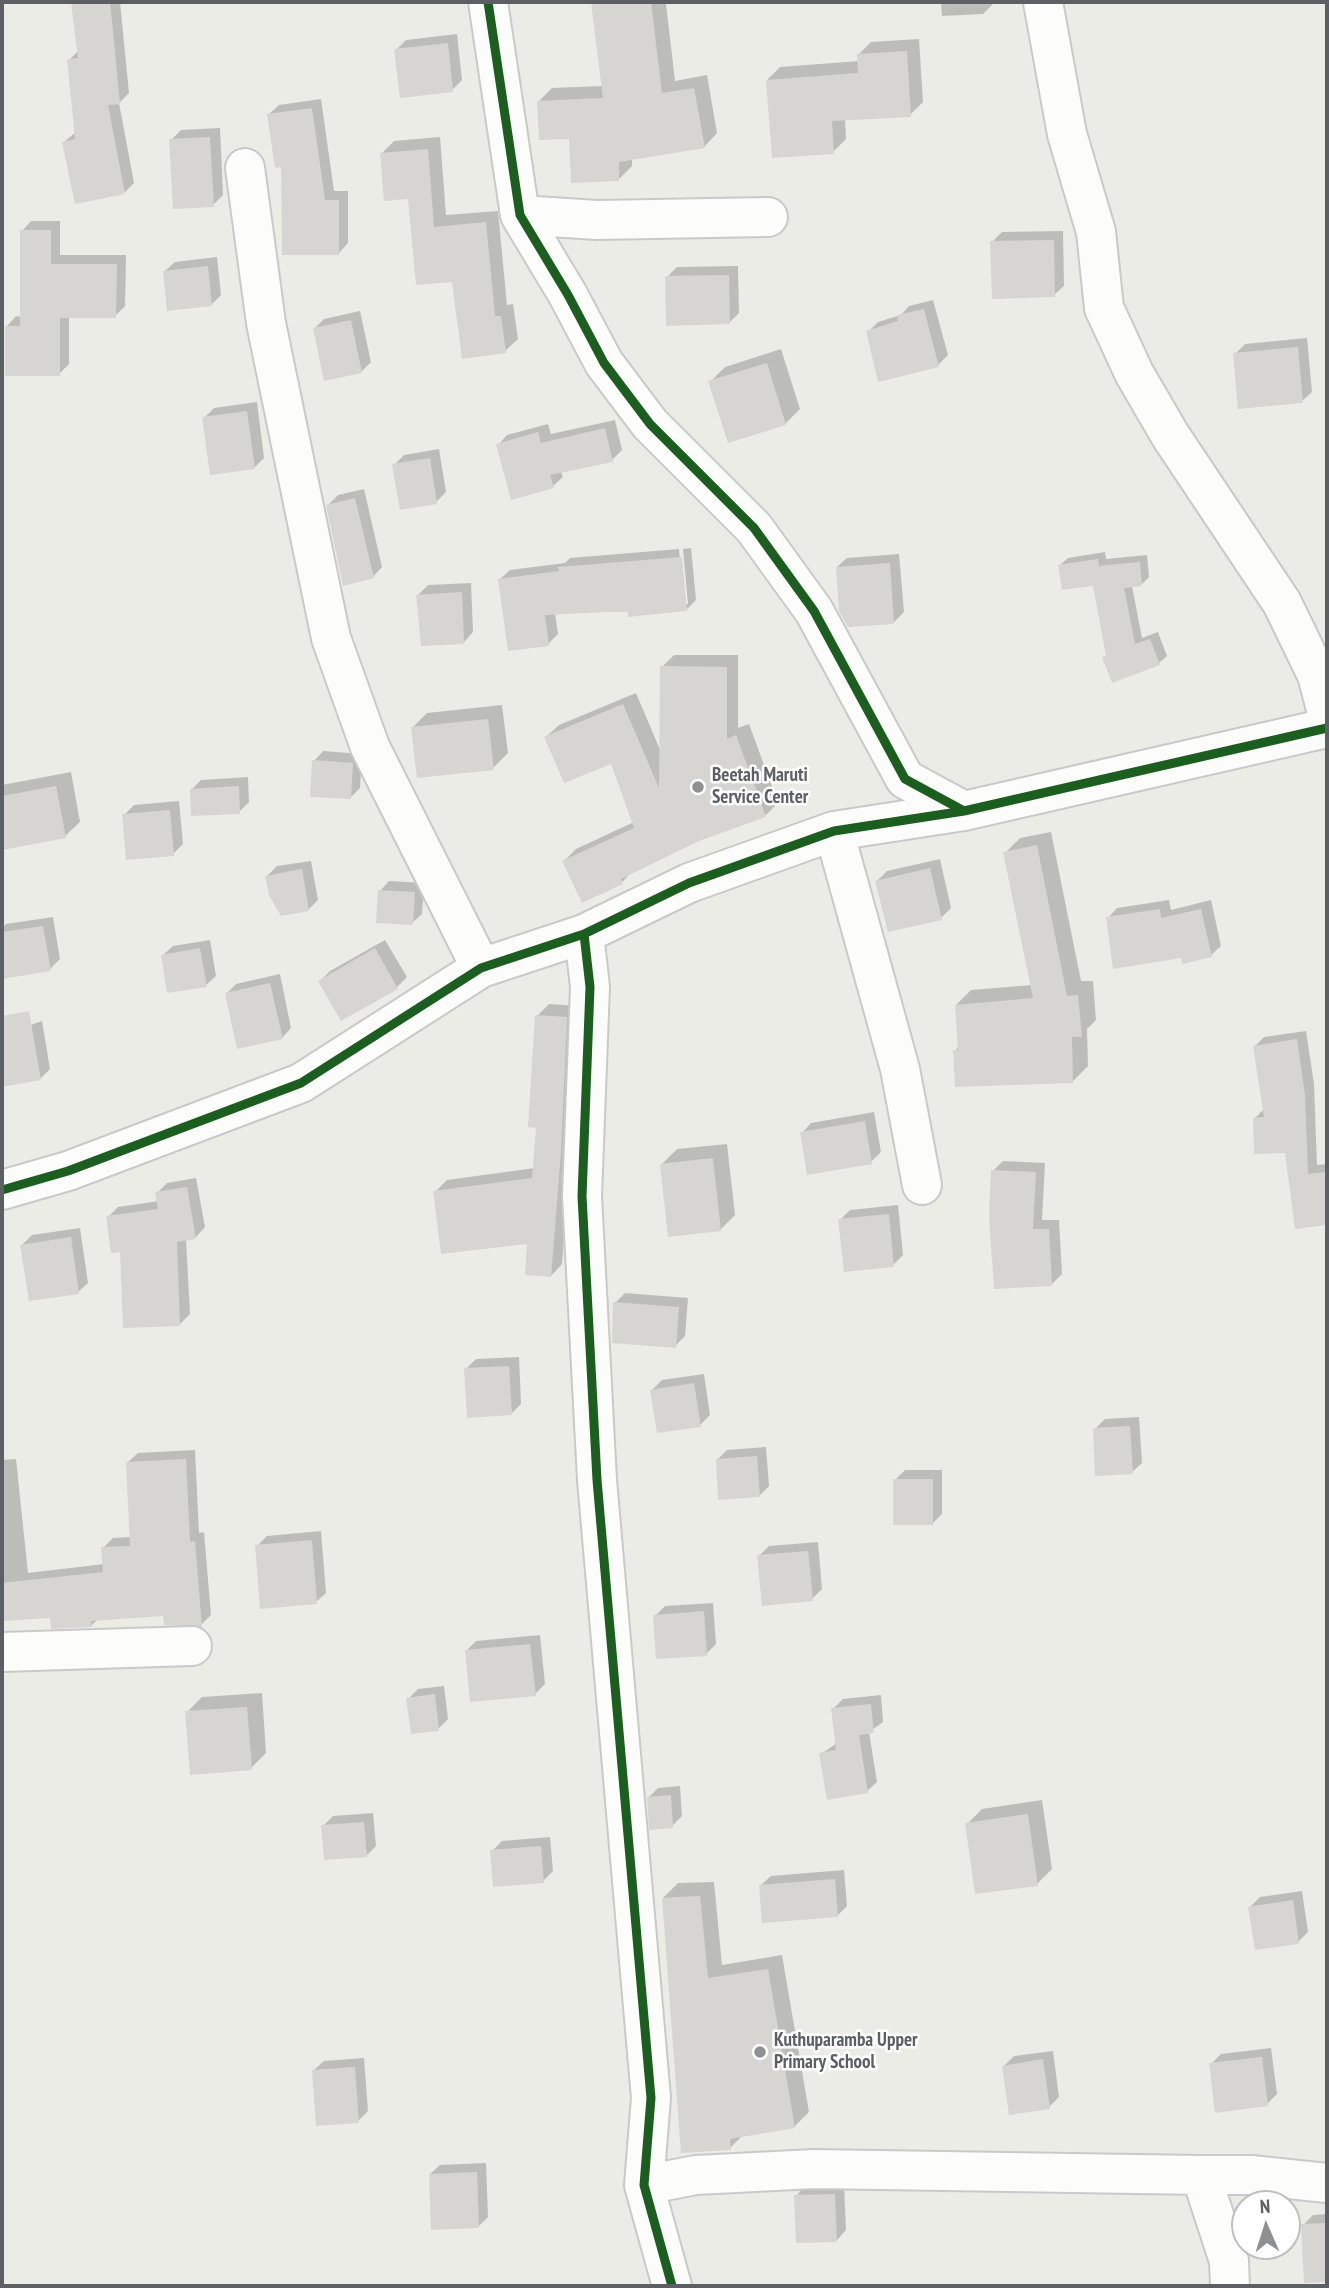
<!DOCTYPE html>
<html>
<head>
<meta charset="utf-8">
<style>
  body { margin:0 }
  #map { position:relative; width:1329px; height:2288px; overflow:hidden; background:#ecece7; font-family:"PT Sans Narrow",sans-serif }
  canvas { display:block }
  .frame { position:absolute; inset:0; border:4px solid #5c6065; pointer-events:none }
  .north { position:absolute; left:1231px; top:2190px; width:70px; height:70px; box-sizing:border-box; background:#fff; border:2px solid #bebfc1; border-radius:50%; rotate:357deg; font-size:19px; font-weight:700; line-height:28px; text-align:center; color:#5c6065 }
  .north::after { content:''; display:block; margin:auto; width:24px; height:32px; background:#8e9192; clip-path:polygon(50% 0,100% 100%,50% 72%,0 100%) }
</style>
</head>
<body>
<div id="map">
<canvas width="1329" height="2288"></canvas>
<div class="frame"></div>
<div class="north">N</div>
</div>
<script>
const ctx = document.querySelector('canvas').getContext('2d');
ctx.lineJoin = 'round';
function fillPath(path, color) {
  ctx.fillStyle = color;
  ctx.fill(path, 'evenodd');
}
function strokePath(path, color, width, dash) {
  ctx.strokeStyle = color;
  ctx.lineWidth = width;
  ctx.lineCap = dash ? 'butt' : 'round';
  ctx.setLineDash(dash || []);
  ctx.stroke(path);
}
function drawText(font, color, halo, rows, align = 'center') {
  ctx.font = font + ' "PT Sans Narrow",sans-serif';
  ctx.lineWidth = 5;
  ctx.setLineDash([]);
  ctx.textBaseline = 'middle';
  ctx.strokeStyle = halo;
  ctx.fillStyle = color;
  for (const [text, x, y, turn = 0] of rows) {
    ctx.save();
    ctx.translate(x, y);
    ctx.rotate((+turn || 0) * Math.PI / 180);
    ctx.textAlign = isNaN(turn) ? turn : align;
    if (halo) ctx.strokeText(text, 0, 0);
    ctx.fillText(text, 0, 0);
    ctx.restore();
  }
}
fillPath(new Path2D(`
  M73,2H120L129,93L119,103L134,183L125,192L64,142L76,132L69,60L79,50Z
  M592,2H677L666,4L675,81L707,75L717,133L704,147L632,158V166L619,179L571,137L539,101L552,88L603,86Z
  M941,2H992L993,4L983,14L942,16Z
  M457,34L462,80L452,90L396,50L406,40Z
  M919,39L923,102L910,115L845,119L846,139L833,152L767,80L780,67L859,61L858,55L871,42Z
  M321,99L334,191H348V243L339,253L283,165L269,114L279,105Z
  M220,128L223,195L213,205L171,140L181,130Z
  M440,137L446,215L498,211L507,305L513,304L518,339L505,351L454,280L382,153L394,141Z
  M31,221H60V255H126L125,306L115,316H69V364L59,374L7,326L16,316L22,317V231Z
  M1063,231L1064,286L1054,295L992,242L1002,232Z
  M217,257L221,295L211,305L165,271L175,262Z
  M738,266L739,313L729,323L667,277L677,267Z
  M933,300L948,355L938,365L868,332L878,322L901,315L909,306Z
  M360,311L371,362L361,372L315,328L324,319Z
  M1307,338L1312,392L1302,401L1235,354L1245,344Z
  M781,349L800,409L785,424L710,382L725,367Z
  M257,402L264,458L254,468L204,418L214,408Z
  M615,420L622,450L612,460L561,471L563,477L553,486L498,445L507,435L548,424L551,434Z
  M439,449L446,492L436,502L394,465L404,455Z
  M364,489L382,567L373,577L328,505L338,495Z
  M691,548L696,600L686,610L555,613L558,634L548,644L500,579L510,570L565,563L570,558L679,549L684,604H688L683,549Z
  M1105,552L1106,559L1147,555L1149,577L1142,584L1132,586L1142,638L1158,632L1167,656L1159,663L1104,658L1108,654L1094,584L1060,565L1068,558Z
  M899,554L904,612L894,622L837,567L847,558Z
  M471,583L473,632L464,642L418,595L428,585Z
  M674,655H738V728L749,724L778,803L766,815L698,840L632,872L622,882L564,861L576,849L634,822L612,762L546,737L559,725L636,693L661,752L662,667Z
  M502,705L508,753L493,768L412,728L427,713Z
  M323,751L362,754L360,788L350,798L314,761Z
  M71,772L80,822L65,836L2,848V785Z
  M248,777L249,802L239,812L191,790L201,780Z
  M179,801L183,844L173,854L124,815L134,805Z
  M1051,832L1081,981H1093L1096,1020L1087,1029L1088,1066L1073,1081L955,1051L959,1046L956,1005L971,990L1032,985L1005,853L1020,838Z
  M940,859L951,908L941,918L877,881L887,871Z
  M311,861L318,900L308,910L267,876L277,866Z
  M389,881L424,883L422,914L412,923L380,891Z
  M1169,900L1171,910L1211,900L1221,946L1211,955L1182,956L1108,918L1117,908Z
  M53,917L60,959L50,969L4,977L2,929L6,924Z
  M210,940L216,976L206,985L163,955L173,946Z
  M385,940L407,977L397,987L320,981L330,971Z
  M280,974L291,1028L282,1038L227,993L236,984Z
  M549,1004L578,1006L572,1139L562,1264L551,1276L529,1242L435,1192L447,1180L535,1168L538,1126L537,1016Z
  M42,1021L50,1069L41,1078L2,1085V1035Z
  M1306,1031L1314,1084L1317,1165L1327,1164V1224L1296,1227L1287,1151L1254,1119L1264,1109L1254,1047L1264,1037Z
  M874,1112L881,1152L871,1162L802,1133L811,1123Z
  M727,1144L735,1215L720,1230L662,1164L677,1149Z
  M1003,1161L1045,1163L1042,1220H1059L1062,1274L1052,1284L993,1171Z
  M196,1178L205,1227L196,1237L186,1239L190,1314L180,1324L122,1250L108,1217L118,1207L159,1201L157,1193L167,1183Z
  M898,1205L903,1255L893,1265L840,1220L850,1210Z
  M80,1228L88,1283L78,1292L22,1245L32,1235Z
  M625,1293L688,1298L685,1336L675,1346L615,1303Z
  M519,1357L521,1404L511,1414L466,1369L476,1359Z
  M704,1374L710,1415L700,1425L652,1390L662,1380Z
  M1139,1417L1142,1463L1132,1472L1095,1429L1105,1419Z
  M766,1447L769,1486L759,1496L717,1460L727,1450Z
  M195,1450L199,1533L204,1532L211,1615L201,1625L165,1615L98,1619L91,1626L51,1616L2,1619V1460L16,1459L28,1573L104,1564L103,1548L113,1538L131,1537L128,1462L138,1453Z
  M905,1470H942V1514L932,1524L895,1480Z
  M321,1531L326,1593L316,1602L257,1546L267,1536Z
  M818,1542L822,1589L812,1599L759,1556L769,1546Z
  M713,1603L716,1644L706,1654L655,1616L665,1606Z
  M540,1635L545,1684L535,1694L466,1651L476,1641Z
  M444,1686L448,1719L438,1729L408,1699L418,1689Z
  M262,1693L266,1753L251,1768L187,1712L202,1697Z
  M881,1695L883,1722L869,1732L877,1782L867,1791L821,1754L837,1743L833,1709L843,1699Z
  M680,1786L682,1816L672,1826L648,1798L658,1788Z
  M1042,1800L1052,1869L1037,1884L967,1824L982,1809Z
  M373,1813L376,1846L366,1856L323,1826L333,1816Z
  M550,1837L553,1871L543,1881L492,1851L502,1841Z
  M844,1870L847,1906L837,1916L761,1885L771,1876Z
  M714,1882L722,1965L782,1955L809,2112L794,2127L743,2135L730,2148L663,1898L678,1883Z
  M1302,1891L1308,1932L1298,1942L1250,1907L1260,1897Z
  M1271,2048L1277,2094L1267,2104L1211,2064L1221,2054Z
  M1053,2051L1059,2097L1049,2107L1004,2066L1014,2056Z
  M364,2058L368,2111L358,2121L314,2070L324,2061Z
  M486,2163L488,2217L478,2227L430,2174L440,2165Z
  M844,2185L846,2230L837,2240L796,2196L805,2186Z
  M1327,2214V2281H1305L1303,2225L1313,2215Z`), '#0003');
fillPath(new Path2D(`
  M71,2H110L120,104L108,105L125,194L75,204L62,142L75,139L67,59L78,58Z
  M591,2H651L662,93L694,88L705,148L619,162V181L571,183L569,139L539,140L537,101L603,98Z
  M448,43L453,92L400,98L394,49Z
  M907,51L911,117L832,121L834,154L772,158L766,80L858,73L857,54Z
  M312,108L325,200H339V255H282L281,167L275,168L267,114Z
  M210,137L214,207L173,209L169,139Z
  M428,149L434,227L486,222L495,316H501L506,353L462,359L452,282L416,285L408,199L384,201L380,153Z
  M20,230H51V264H117L116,318H60V376H5V326H20Z
  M1054,240L1055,297L992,299L990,241Z
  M208,266L212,306L167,311L163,271Z
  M729,275L730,324L666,326L665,276Z
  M924,309L939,367L878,382L866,331L898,321L897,315Z
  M351,320L362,373L324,381L313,328Z
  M1298,347L1303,403L1238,409L1233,353Z
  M767,363L786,425L728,443L708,381Z
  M247,411L255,469L210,475L202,417Z
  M605,428L613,462L550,475L554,488L511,500L496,444L538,432L541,443Z
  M430,458L437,504L400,510L392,464Z
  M355,498L374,578L343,586L326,505Z
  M682,557L687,611L628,617V611L545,615L549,646L508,651L498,579L559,571L558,567Z
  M1098,559L1099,566L1140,562L1142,586L1124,588L1135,644L1150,639L1160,665L1112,683L1102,657L1106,656L1093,586L1062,590L1058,565Z
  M890,563L894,624L848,627L839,611L836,567Z
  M462,592L464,644L421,646L416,595Z
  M660,666L727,667V739L736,735L766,817L699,841L621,879L623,884L582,903L562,861L634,828L611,764L564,783L544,737L623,704L659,788Z
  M488,719L494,770L417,778L411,727Z
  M312,760L353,763L351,799L310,797Z
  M56,786L66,838L2,850V796Z
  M239,786L240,814L191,816L190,789Z
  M170,810L174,856L126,860L122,814Z
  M1037,845L1067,996L1078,995L1082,1037H1072L1073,1083L955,1087L953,1050H958L955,1005L1033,998L1003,852Z
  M930,868L942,920L888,932L875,881Z
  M302,869L309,911L281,916L269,895L265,876Z
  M378,890L415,892L413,925L376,923Z
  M1160,909L1161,918L1201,909L1212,957L1182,964L1181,958L1113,969L1106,917Z
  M43,926L51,971L2,979V932Z
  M200,948L207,987L167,993L161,955Z
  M375,948L398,989L341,1021L318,981Z
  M270,983L283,1039L237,1049L225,993Z
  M29,1011L41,1080L2,1087V1016Z
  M535,1015L567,1017L561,1152L551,1277L525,1275L527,1244L441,1254L433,1191L532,1178L536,1128L528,1127Z
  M1297,1039L1305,1095L1308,1174L1327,1172V1225L1295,1229L1285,1153L1254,1154L1253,1118L1264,1117L1253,1046Z
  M865,1121L872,1164L807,1175L800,1132Z
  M713,1158L721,1231L668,1237L660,1164Z
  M991,1170L1036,1172L1033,1229H1049L1052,1286L994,1289L989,1216Z
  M187,1187L196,1239L177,1242L180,1326L123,1328L120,1252L111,1253L106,1216L158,1209L155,1192Z
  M889,1214L894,1267L844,1272L838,1219Z
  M71,1237L79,1294L29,1301L20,1245Z
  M613,1302L679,1307L676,1348L612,1343Z
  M509,1366L512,1415L467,1418L464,1368Z
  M694,1383L701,1427L657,1433L650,1390Z
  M1130,1426L1133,1474L1095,1476L1093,1428Z
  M757,1456L760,1497L718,1500L716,1459Z
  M186,1459L190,1542L195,1541L202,1627L164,1625L163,1616L91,1621L92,1627L51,1629L50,1618L2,1621V1583L103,1572L101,1547L130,1546L126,1462Z
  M893,1479H933V1525H893Z
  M312,1540L317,1604L260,1609L255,1545Z
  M808,1551L813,1601L762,1606L757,1555Z
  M704,1611L707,1656L656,1659L653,1615Z
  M530,1644L536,1696L470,1702L465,1650Z
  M435,1694L439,1731L411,1734L406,1698Z
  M871,1704L874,1733L859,1735L868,1793L827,1800L819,1753L836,1750L831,1708Z
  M247,1707L252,1770L190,1775L185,1711Z
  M671,1795L673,1828L649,1830L647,1797Z
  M1028,1814L1038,1886L975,1894L965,1823Z
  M364,1822L367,1857L324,1860L321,1825Z
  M541,1846L544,1883L493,1887L490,1850Z
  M835,1879L838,1917L762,1923L759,1885Z
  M700,1896L708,1978L768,1969L795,2128L730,2139L731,2150L681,2153L662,1898Z
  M1293,1900L1299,1944L1255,1950L1248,1907Z
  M1262,2057L1268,2106L1215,2113L1209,2063Z
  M1043,2059L1050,2109L1009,2115L1002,2066Z
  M355,2067L359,2123L316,2126L312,2070Z
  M477,2172L479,2228L431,2230L429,2174Z
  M835,2194L837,2242L796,2243L794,2195Z
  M1327,2223V2282L1304,2283L1301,2224Z`), '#d6d5d2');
const minor = new Path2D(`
  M488,2L520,215L568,295L604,363L650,424L754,528L814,611L905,779L964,811
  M1043,2L1067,134L1096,232L1104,308L1134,373L1170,435L1282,603L1317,675L1327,713
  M245,168L266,323L331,638L370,747L481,968
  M520,215L597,220L768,217
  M834,831L900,1069L922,1185
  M584,934L590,987L582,1196L597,1480L651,2098L644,2185L672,2286
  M2,1190L68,1171L301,1083L481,968L584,934L689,883L834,831L964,811L1327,728
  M2,1652L192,1646
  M644,2185L696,2175L814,2169L1201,2175
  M1230,2286L1229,2261L1201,2175H1251L1327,2183`);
strokePath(minor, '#c9c9c9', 42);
strokePath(minor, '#fcfcfb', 38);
strokePath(new Path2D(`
  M488,2L520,215L568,295L604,363L650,424L754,528L814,611L905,779L964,811
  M584,934L590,987L582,1196L597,1480L651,2098L644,2185L672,2286
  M2,1190L68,1171L301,1083L481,968L584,934L689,883L834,831L964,811L1327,728`), '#1b5e20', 9);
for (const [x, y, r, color] of [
  [698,787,7,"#8e9192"],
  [760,2052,7,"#8e9192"]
]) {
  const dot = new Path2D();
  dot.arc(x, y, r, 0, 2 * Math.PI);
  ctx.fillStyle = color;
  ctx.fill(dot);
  strokePath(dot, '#fff', 2.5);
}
drawText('bold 19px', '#5c6065', '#fff', [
  ["Beetah Maruti",712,776],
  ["Service Center",712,798],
  ["Kuthuparamba Upper",774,2041],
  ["Primary School",774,2063]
], 'left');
</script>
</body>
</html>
